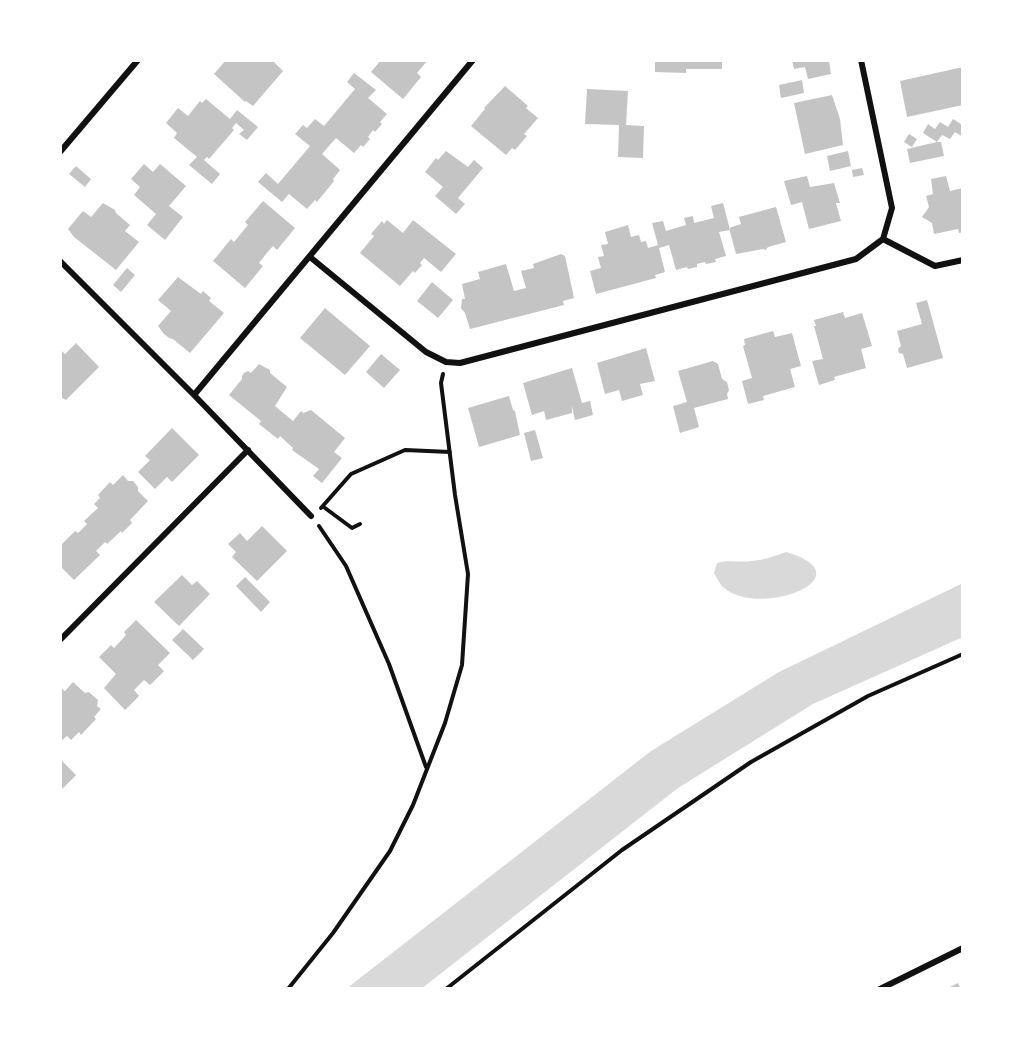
<!DOCTYPE html>
<html>
<head>
<meta charset="utf-8">
<style>
  body { margin:0 }
  #map { position:relative; width:1023px; height:1049px; overflow:hidden; background:#fff; font-family:Barlow,sans-serif }
  canvas { display:block }
  .frame { position:absolute; inset:0; border:62px solid #fff; pointer-events:none }
</style>
</head>
<body>
<div id="map">
<canvas width="1023" height="1049"></canvas>
<div class="frame"></div>
</div>
<script>
const ctx = document.querySelector('canvas').getContext('2d');
ctx.lineJoin = 'round';
function fillPath(path, color) {
  ctx.fillStyle = color;
  ctx.fill(path, 'evenodd');
}
function strokePath(path, color, width, dash) {
  ctx.strokeStyle = color;
  ctx.lineWidth = width;
  ctx.lineCap = dash ? 'butt' : 'round';
  ctx.setLineDash(dash || []);
  ctx.stroke(path);
}
fillPath(new Path2D(`
  M786,552C868,576 762,619 724,588C720,585 717,578 714,573L717,563C728,559 740,563 752,561C764,560 775,556 786,552Z
  M963,583V637L813,704L678,788L421,989H346L651,751L779,672Z`), '#d9d9d9');
fillPath(new Path2D(`
  M226,60H272L283,71L253,106L246,101L245,102L214,74Z
  M381,60H428L417,73L421,77L403,99L371,72Z
  M655,60H722V69H686V73L655,72Z
  M792,60L829,61L831,74L808,79L805,67L794,69Z
  M963,67V105L907,117L900,81Z
  M354,73L376,90L368,98L387,114L380,122L382,124L375,132L373,130L368,137L370,139L363,147L361,145L354,153L336,138L322,154L340,170L333,179L334,181L317,202L315,200L307,209L289,194L282,202L258,182L266,173L278,184L310,146L295,134L303,125L307,128L315,119L324,126L355,89L347,82Z
  M802,80L804,93L781,98L779,85Z
  M505,86L528,106L526,108L538,118L524,134L527,136L515,150L512,148L506,155L471,126L485,109L484,108Z
  M587,89L628,91L626,125L644,126L643,158L618,157L619,125L585,124Z
  M832,95L840,119L843,145L805,154L794,103Z
  M206,99L230,119L237,110L258,127L247,140L239,134L244,130L236,123L232,128L234,130L209,159L207,157L204,160L220,174L212,184L189,165L197,157L174,138L177,133L166,123L178,108L188,116L200,101L202,103Z
  M953,119L961,124L963,121V137L955,132L950,139L942,135L937,142H941L944,156L910,163L907,149L937,142L923,133L928,124L935,129L940,122L948,127Z
  M909,134L917,139L912,147L904,142Z
  M446,151L468,167L474,160L483,168L458,198L465,204L456,214L435,196L443,187L425,172L436,158L438,160Z
  M848,151L851,166L830,171L827,156Z
  M144,164L153,172L160,164L186,186L169,206L183,217L165,240L147,225L156,214L134,195L140,187L131,179Z
  M76,166L91,179L85,187L69,174Z
  M862,168L864,175L853,177L852,170Z
  M807,176L810,187L834,183L840,203H836L841,221L809,229L802,202L791,205L784,181Z
  M946,176L950,191L963,188V232L959,233L958,229L934,234L932,223L922,217L929,207L926,196L933,194L931,179Z
  M263,201L295,228L277,250L273,246L266,254L259,263L263,266L245,288L213,261L231,239L234,242L248,225L245,222Z
  M103,203L115,210L116,213L130,225L125,231L139,242L116,270L74,237L68,229L83,211L91,217Z
  M723,203L730,230L719,232L726,256L715,259L716,262L706,264L705,262L697,264V267L688,269L687,267L676,270L669,245L659,248L665,272L655,275L656,278L596,294L590,271L601,268L598,257L604,256L601,245L608,244L605,232L628,225L631,237L639,235L641,242L646,241L648,248L658,245L652,223L663,221L666,231L686,225L684,218L688,217L693,216L694,223L714,218L711,206Z
  M776,207L786,242L768,247L766,250L763,249L736,254L729,228L741,224L739,217Z
  M387,220L403,233L413,220L456,254L441,272L424,258L420,263L422,265L415,273L413,271L400,286L360,253L374,236L371,234L382,221L384,224Z
  M561,254L565,256L574,298L563,301L564,305L470,329L465,313L461,308L462,299H465L462,284L480,279L478,272L506,264L514,291L526,288L521,271L534,268L533,264Z
  M127,268L135,275L121,292L113,285Z
  M178,277L201,294L203,291L211,298L209,301L224,313L190,353L173,339L169,338L164,334L158,326L171,311L158,300Z
  M432,282L453,300L438,318L417,301Z
  M927,300L943,358L907,368L903,354L899,353L898,349L901,346L897,331L922,324L916,303Z
  M325,308L370,346L345,375L300,338Z
  M843,312L845,318L862,313L872,346L861,349L866,368L834,377L835,380L819,385L812,361L823,359L814,326H816L814,320Z
  M773,331L775,337L792,333L801,366L790,369L795,387L763,396L764,400L748,404L742,381L752,378L743,346L745,345L744,339Z
  M76,343L99,367L66,400L60,397V349L65,354Z
  M646,348L655,381L640,384L643,395L622,401L619,390L605,394L597,363Z
  M381,354L400,370L384,388L366,372Z
  M713,361L718,364L722,379L727,382L729,390L727,394L728,399L694,408L699,427L680,433L673,406L687,402L678,371Z
  M259,364L270,370V373L287,387L275,406L293,421L301,411L303,413L311,410L345,438L334,452L342,458L322,483L313,476L319,469L292,450L293,448L280,436L278,439L269,432L259,424L261,421L229,395L242,379V376L244,373L248,371L251,373Z
  M572,368L582,403L590,401L593,415L575,420L572,406V413L546,420L544,411L532,415L523,383Z
  M509,396L513,410L515,411L520,435L479,447L468,408Z
  M172,428L199,455L172,482L167,477L155,489L138,472L150,460L145,456Z
  M535,430L543,458L531,461L524,433Z
  M123,475L128,481H133L138,487V491L148,501L130,520L132,523L122,533L121,531L107,544L105,542L96,551L100,555L74,580L60,566V546L75,531L78,533L87,524L84,521L98,508L94,504L100,498L98,495L110,482L113,485Z
  M262,526L287,551L257,581L232,557L236,552L228,544L240,533L247,541Z
  M182,575L192,585L197,581L210,594L179,626L154,602Z
  M245,577L270,602L261,612L236,586Z
  M136,620L170,653L158,665L164,671L150,685L144,680L134,690L139,696L125,710L104,688L116,674L99,657L111,645L114,648L126,635L124,632Z
  M183,629L204,649L193,660L172,640Z
  M73,682L85,693L89,692L98,700L97,706L101,709L94,717L96,719L81,735L79,732L71,740L67,736L60,742V692L62,689L65,691Z
  M60,759L76,775L62,789L60,787Z
  M958,983L960,987L963,986V989H951L950,987Z`), '#c4c4c4');
strokePath(new Path2D(`
  M321,508L351,474L405,450L450,452
  M325,508L352,528L360,524
  M319,526L346,566L389,664L426,767
  M288,989L333,933L390,851L413,805L445,723L462,665L468,574L455,495L441,383L443,374
  M446,989L622,850L751,762L868,696L963,654`), '#111', 4);
strokePath(new Path2D(`
  M60,152L138,60
  M883,239L935,266L963,260
  M310,257L426,352L446,362L460,363L856,259L883,239L892,208L861,60
  M60,261L194,395L311,516
  M194,395L473,60
  M60,640L248,450
  M880,989L963,948`), '#111', 6);
</script>
</body>
</html>
